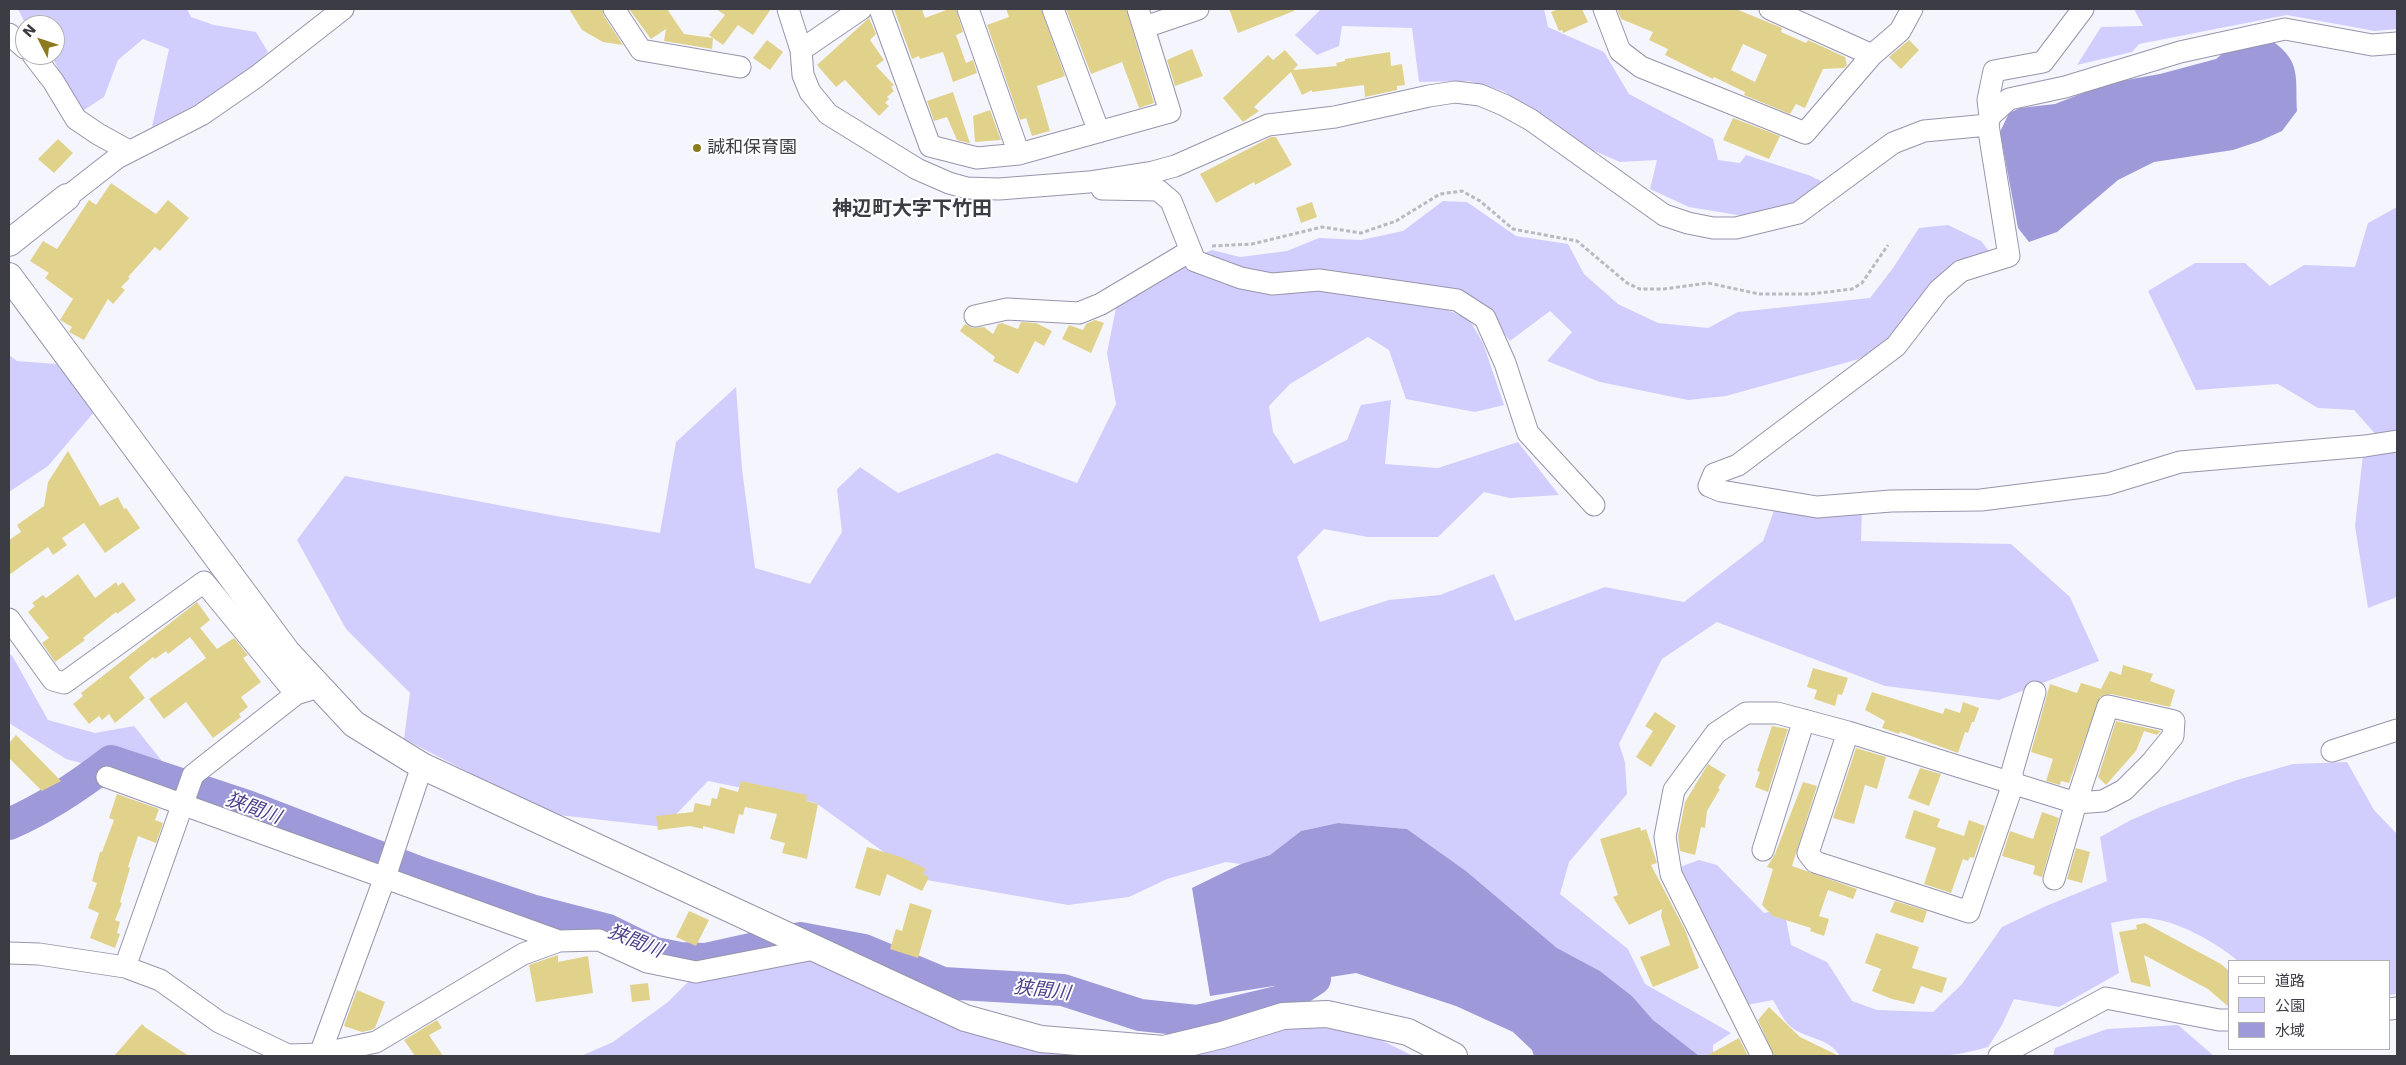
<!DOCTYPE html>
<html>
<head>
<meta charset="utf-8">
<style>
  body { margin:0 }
  #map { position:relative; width:2406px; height:1065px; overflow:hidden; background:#f5f5fe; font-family:"DejaVu Sans","Noto Sans JP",sans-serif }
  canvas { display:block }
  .frame { position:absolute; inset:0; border:10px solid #3c3c45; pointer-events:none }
  .legend { position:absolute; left:2228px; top:960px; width:162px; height:90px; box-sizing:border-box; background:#fff; border:1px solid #b1b1b5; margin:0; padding:6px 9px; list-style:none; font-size:15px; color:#3c3c45 }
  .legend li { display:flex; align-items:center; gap:10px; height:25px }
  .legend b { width:25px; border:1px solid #b1b1b5 }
  .north { position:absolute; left:15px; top:15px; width:50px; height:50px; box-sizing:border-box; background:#fff; border:1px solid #b1b1b5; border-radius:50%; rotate:311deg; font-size:14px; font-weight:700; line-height:20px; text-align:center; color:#3c3c45 }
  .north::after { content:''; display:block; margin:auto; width:18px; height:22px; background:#8b7a1f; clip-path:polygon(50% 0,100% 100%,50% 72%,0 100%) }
</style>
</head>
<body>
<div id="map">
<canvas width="2406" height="1065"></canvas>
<div class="frame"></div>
<ul class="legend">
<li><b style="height:6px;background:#fff"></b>道路</li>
<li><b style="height:14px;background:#d1cefd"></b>公園</li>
<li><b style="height:14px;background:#9e99d8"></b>水域</li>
</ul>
<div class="north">N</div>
</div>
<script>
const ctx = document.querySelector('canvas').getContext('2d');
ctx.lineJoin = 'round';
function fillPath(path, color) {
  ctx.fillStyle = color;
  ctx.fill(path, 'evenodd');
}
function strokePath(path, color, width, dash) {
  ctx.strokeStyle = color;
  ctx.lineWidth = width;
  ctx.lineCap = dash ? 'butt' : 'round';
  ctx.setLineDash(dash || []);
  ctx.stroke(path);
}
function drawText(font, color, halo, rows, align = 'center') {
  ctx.font = font + ' "DejaVu Sans","Noto Sans JP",sans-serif';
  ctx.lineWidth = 4;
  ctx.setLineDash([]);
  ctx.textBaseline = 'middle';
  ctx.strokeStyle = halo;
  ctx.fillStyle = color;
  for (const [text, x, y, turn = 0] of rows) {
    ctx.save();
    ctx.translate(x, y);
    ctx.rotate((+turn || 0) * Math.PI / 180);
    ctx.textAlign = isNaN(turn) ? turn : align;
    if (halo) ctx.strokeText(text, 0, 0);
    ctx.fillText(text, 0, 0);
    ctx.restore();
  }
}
fillPath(new Path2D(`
  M18,9H187L191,17L214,25L256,32L268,52L234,85L152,127L169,49L143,39L118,60L104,97L81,112L51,55H55V25H26Z
  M1321,9H1544L1548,27L1604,52L1629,94L1713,139L1718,160L1740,163L1746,155L1811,176L1825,183L1788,207L1743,216L1689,207L1650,189L1657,160L1620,162L1583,146L1503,91L1469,81L1419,82L1412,28L1342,26L1339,46L1317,55L1295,35Z
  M2134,9H2397V29L2375,31L2287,15L2139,44L2132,52L2077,65L2101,27L2143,26Z
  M1443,201L1467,202L1516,236L1568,244L1584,274L1618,304L1658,323L1708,328L1738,312L1870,298L1893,268L1919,228L1948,225L1981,241L1992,255L1889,340L1859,359L1726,396L1688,400L1600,382L1547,361L1572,332L1550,311L1510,341L1488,313L1278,277L1196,256L1212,250L1240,257L1287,251L1319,238L1361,240L1403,231Z
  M2397,207V434L2378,437L2354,410L2318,408L2278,384L2196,390L2148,291L2195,263H2245L2270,286L2304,265L2355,267L2368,223Z
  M1184,262L1324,290L1433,304L1469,319L1483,343L1504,405L1475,412L1406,399L1389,350L1368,337L1290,384L1269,406L1273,432L1294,464L1347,440L1361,405L1391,400L1385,464L1438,468L1518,442L1559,495L1510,498L1484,492L1438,537H1368L1324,529L1297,557L1320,622L1389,600L1440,595L1494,574L1515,621L1605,587L1684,602L1763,541L1776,505L1862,506L1861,541L2011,544L2070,597L2099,661L1999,700L1885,686L1717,622L1662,659L1619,744L1625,762L1627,794L1569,862L1560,894L1628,949L1645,984L1731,1033L1713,1045V1056H1699L1681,1044L1653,1020L1632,996L1600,971L1557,948L1466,871L1407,829L1338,823L1301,831L1270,855L1241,864L1226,862L1167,879L1129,897L1068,905L921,879L816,803L708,781L664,827L550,814L404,739L410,693L346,629L297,540L345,476L556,516L660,533L676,442L736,387L742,469L755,568L810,584L842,532L837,489L860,467L898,493L997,453L1077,483L1116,404L1107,353L1117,303Z
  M9,355L17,361L57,364L95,411L48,466L9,492Z
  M2397,451V597L2368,608L2355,526L2363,455Z
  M9,653L13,657L48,720L95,733L134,726L170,771L165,785L66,759L9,723Z
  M2347,762L2374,810L2397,834V994L2390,995V961H2238C2217,943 2175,919 2145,918C2134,918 2122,921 2111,923L2119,973L2059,1007L2014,999L2002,1025L1988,1047C1941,1062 1888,1056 1840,1056C1829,1037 1802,1038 1790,1026C1783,1020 1778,1008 1773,1000L1747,1005L1686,891L1680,867L1699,860L1717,865L1764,913L1784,909L1791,945L1827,962L1852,1001L1877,1010L1933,1012L1962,984L2002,927L2046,906L2107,881L2100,837L2131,820L2161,807L2237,780L2293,764Z
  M814,958L959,1021L1156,1050L1286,1025L1363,1031L1413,1056H581L613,1042L668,1002L689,981Z
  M2178,1025L2214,1056H2053L2055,1048L2107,1029Z`), '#d1cefd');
fillPath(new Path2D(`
  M2272,41C2302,61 2295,79 2297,111L2282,131L2260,141L2233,150L2154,162L2118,180L2057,232L2029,242L2018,228L2000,132L2009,113L2020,108L2055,104L2109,83L2160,74L2216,59L2228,49Z
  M1338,823L1407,829L1466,871L1557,948L1600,971L1632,996L1653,1020L1699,1056H1534L1532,1050L1513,1032L1456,1006L1356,973L1210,996L1192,888L1241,864L1270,855L1301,831Z`), '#9e99d8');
strokePath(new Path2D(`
  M9,824C46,808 80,785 111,761L247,806L421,873L531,910L608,930L655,953L680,958L705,959L800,938L864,950L943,983L1063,990L1140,1015L1197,1021L1281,1001L1315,979`), '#9e99d8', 32);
fillPath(new Path2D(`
  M569,9H602L604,16L623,45L603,42L582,30Z
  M629,9H667L684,34L713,38L712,49L664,41L666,29L651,39Z
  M716,9H771L753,35L738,25L723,45L709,35L725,15Z
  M894,9H922L925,18L949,9H956L963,32L956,35L966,63L973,60L977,73L953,82L943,52L920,59L919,56L912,59Z
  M1006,9H1041L1065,76L1037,86L1050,131L1032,136L1026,118L1020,120L987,25L1009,17Z
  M1066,9H1126L1154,103L1139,108L1122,62L1091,74Z
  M1229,9H1294V11L1238,33Z
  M1559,9H1582L1588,22L1563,33L1562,30L1559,31L1551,12Z
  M1617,9H1736L1782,28L1781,32L1806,43L1808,40L1845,57L1847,65L1844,68L1823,69L1805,108L1796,104L1790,114L1744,95L1745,92L1714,77L1713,79L1665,55L1668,49L1649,40L1653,32L1621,19ZM1743,44L1767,55L1755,82L1731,70Z
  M869,18L876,34L870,40L884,60L876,66L894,85L891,87L894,91L887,97L889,99L885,103L889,106L879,116L845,80L836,87L817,65Z
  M767,40L783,52L770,70L753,58Z
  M1909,40L1919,50L1901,69L1889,57Z
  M1192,49L1203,76L1175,86L1167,60Z
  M1285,50L1298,65L1293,70L1337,66L1336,63L1345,61V59L1390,52L1391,66L1402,64L1405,85L1397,86V90L1365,97L1364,85L1312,92V90L1302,95L1291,72L1254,107L1259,111L1243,122L1223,98L1268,55L1273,60Z
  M953,92L970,143H969L957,140L947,117L934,121L927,101Z
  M990,110L1001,140L975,142L973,116Z
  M1733,118L1780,136L1769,159L1723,140Z
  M1271,137H1276L1292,165L1255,185L1254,182L1216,203L1200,174Z
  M58,139L73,153L54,173L38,159Z
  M111,183L156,214L168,200L189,218L160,251L155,247L128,277L130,278L121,287L125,290L113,304L108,299L84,340L69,332L72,327L60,320L73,299L45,278L49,273L30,261L43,241L57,249L89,200L96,205Z
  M1312,202L1317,217L1301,223L1296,208Z
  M1095,320L1104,323L1091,353L1062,339L1069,325L1083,330L1086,324Z
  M1021,322L1036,323L1052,331L1044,346L1035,341L1018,374L993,361L995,357L960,331L965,324L972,328L984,327L993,334L998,324L1002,323L1018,329Z
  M68,451L100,506L118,497L124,509L126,508L140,528L105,553L84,523L62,538L67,545L53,555L48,547L9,575V540L21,532L17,525L44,506L48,482Z
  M78,574L95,598L116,582L118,586L123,582L136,600L117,614L116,612L83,638L85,640L55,662L42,643L49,638L28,612L35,606L32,603L43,595L46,598Z
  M197,602L210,620L200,628L217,649L234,638L248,655L243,658L261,682L241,697L248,707L239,714L241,717L213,738L186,702L164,719L149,699L206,658L190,637L168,654L166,651L155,659L153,657L129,677L145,698L115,723L109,714L102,720L99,716L89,724L73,704L83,696L81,693Z
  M2123,665L2153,674L2150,681L2175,690L2170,707L2111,694L2100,697L2069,783L2061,781L2060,785L2046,781L2053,759L2031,752L2050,684L2077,693L2081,683L2101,689L2110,671L2121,675Z
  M1813,668L1848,678L1842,695L1838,694L1835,706L1814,699L1817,690L1807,687Z
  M1872,692L1943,714L1945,708L1960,713L1963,702L1979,708L1974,722H1972L1968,733L1965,732L1958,753L1900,732L1899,734L1882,728L1885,721L1865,710Z
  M1655,712L1676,726L1651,767L1636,757L1653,731L1645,726Z
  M2116,721L2161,731L2157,735L2144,731L2136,751L2106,785L2098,777Z
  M1772,726L1788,729L1768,792L1755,787L1760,772L1757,771Z
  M16,735L61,781L42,791L9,758V743Z
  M1856,748L1886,757L1877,789L1865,785L1854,824L1833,818Z
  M1708,764L1726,775L1718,788L1720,789L1707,811L1705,828L1701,827L1695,855L1680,851L1678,837L1685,802Z
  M1920,768L1941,774L1929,806L1908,798Z
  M741,781L807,795L806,801L818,804L807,859L782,853L785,843L770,839L777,814L745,807L743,815L739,814L734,834L703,826V829L690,826L658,830L656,816L693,812L695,803L710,806L712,798L717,799L720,787L738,792Z
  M1803,782L1817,786L1792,866L1857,889L1853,899L1828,890L1819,916L1829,919L1824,936L1810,931L1811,928L1773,916L1762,905L1773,869L1767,867L1775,854Z
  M117,794L159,809L155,820L163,823L156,843L138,836L128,867L130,868L120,902L122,903L115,920L120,922L117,933L120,934L115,948L90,938L99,913L88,908L97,883L92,881L100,852H102L114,820L109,818Z
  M1914,810L1940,819L1937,827L1964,836L1969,820L1985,826L1974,858L1970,857L1968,861L1963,859L1951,893L1924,884L1936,848L1905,838Z
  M2042,812L2059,818L2042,877L2033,874L2035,866L2002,856L2010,831L2033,839Z
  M1640,827L1641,831L1646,829L1657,863L1651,865L1685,930L1699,968L1653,987L1640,957L1670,945L1661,916L1662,909L1629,925L1613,897L1618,895L1600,839Z
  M867,847L901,857L926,869L923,874L929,877L922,891L887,874L880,896L855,888Z
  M2076,848L2090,852L2082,883L2067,879Z
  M1895,901L1927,911L1923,923L1890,912Z
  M910,903L932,910L918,958L890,949L896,929L902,931Z
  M689,911L709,920L696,946L676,937Z
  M2145,923L2221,964L2230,972V1008L2208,989L2144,955L2151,987L2131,982L2119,932L2137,929L2136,925Z
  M1876,933L1919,947L1912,968L1947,978L1942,993L1921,986L1914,1004L1892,999L1872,991L1881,969L1865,963Z
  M558,955V962L588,956L593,993L536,1002L529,965Z
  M648,983L650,1000L632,1002L630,985Z
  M357,990L385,1002L375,1028L371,1030L362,1032L344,1026Z
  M1769,1007L1800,1037L1839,1056H1774L1758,1020Z
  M437,1020L442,1028L429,1035L443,1056H415L404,1040Z
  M142,1024L146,1028L189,1056H114Z
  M1739,1038L1748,1056H1706Z`), '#e1d28b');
const minor = new Path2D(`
  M614,9L641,50L740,67
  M788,9L801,50L803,75L810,92L828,114L917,169L949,183L967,188L999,189L1089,182L1153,172L1175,166L1268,125L1335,117L1429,96L1455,92L1480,95L1504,105L1531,120L1664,215L1688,223L1713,228H1736L1798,213L1893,143L1924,131L1988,125
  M880,9L930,146L977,158L1019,154L1170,112L1138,9
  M968,9L1019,154
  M1053,9L1099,132
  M1604,9L1620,51L1641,67L1805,133L1872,55L1900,31L1912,9
  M1770,9L1872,55
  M2083,9L2043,62L1994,71L1988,100L1990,116L1988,125L2009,256L1961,271L1939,290L1896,346L1738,465L1714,474L1709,486L1721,491L1817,507L1891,501L1981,500L2108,484L2180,462L2365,446L2397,441
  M1145,27L1198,9
  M9,34L25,48
  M801,50L861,9
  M33,55L53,81L76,119L98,134L129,151
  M1990,116L2009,99L2065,87L2180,52L2285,29L2372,45L2397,43
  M1102,189L1158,190L1171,201L1195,261L1241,278L1272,284L1319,280L1457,300L1485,318L1505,363L1528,433L1594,505
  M67,197L117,158L201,115L256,77L343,9
  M975,316L1007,309L1079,313L1101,304L1190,251
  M9,619L53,680L64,683L204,582L296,694
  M1848,732L1808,853L1815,862L1969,912L2013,784L2012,772L2035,692
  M2332,751L2397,730
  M107,777L559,941
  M1763,850L1804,720
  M9,953L39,954L125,967L160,980L219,1022L288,1055L320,1054L376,1042L523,954L559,941L599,940L647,962L696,972L814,949
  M125,967L193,775L296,694L309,690
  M2390,1009L2397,1008
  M320,1054L385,877L422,766
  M1762,1056L1671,874L1665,837L1674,790L1716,733L1746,713H1777L1848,732L2076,803L2103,801L2124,790L2151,763L2173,736L2174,721L2108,706L2076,803L2054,879
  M1999,1056L2106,998L2219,1020H2230`);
const tertiary = new Path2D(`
  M9,243L67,197
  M9,276L287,652L354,724L422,766L965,1018L1041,1039L1164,1049L1222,1035L1283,1016L1327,1014L1408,1032L1454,1056`);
strokePath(minor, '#9695ab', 23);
strokePath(tertiary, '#9695ab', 28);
strokePath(new Path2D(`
  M1212,246L1252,244L1322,227L1361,233L1396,221L1440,194L1462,191L1480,201L1513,229L1577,241L1627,283L1640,289H1664L1708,283L1759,294H1811L1852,289L1862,283L1888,245`), '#b9b9c2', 3, [4, 2.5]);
strokePath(minor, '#fff', 21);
strokePath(tertiary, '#fff', 26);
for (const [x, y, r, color] of [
  [697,148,5,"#8b7a1f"]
]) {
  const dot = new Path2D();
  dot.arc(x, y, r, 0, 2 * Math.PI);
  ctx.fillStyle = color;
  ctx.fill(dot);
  strokePath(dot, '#fff', 2);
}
drawText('18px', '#3c3c45', '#fff', [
  ["誠和保育園",707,148]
], 'left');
drawText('italic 19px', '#4e418d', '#fff', [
  ["狭間川",253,809,20],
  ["狭間川",635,942,22],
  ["狭間川",1042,991,7]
]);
drawText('bold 20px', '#3c3c45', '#fff', [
  ["神辺町大字下竹田",912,210]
]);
</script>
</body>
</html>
